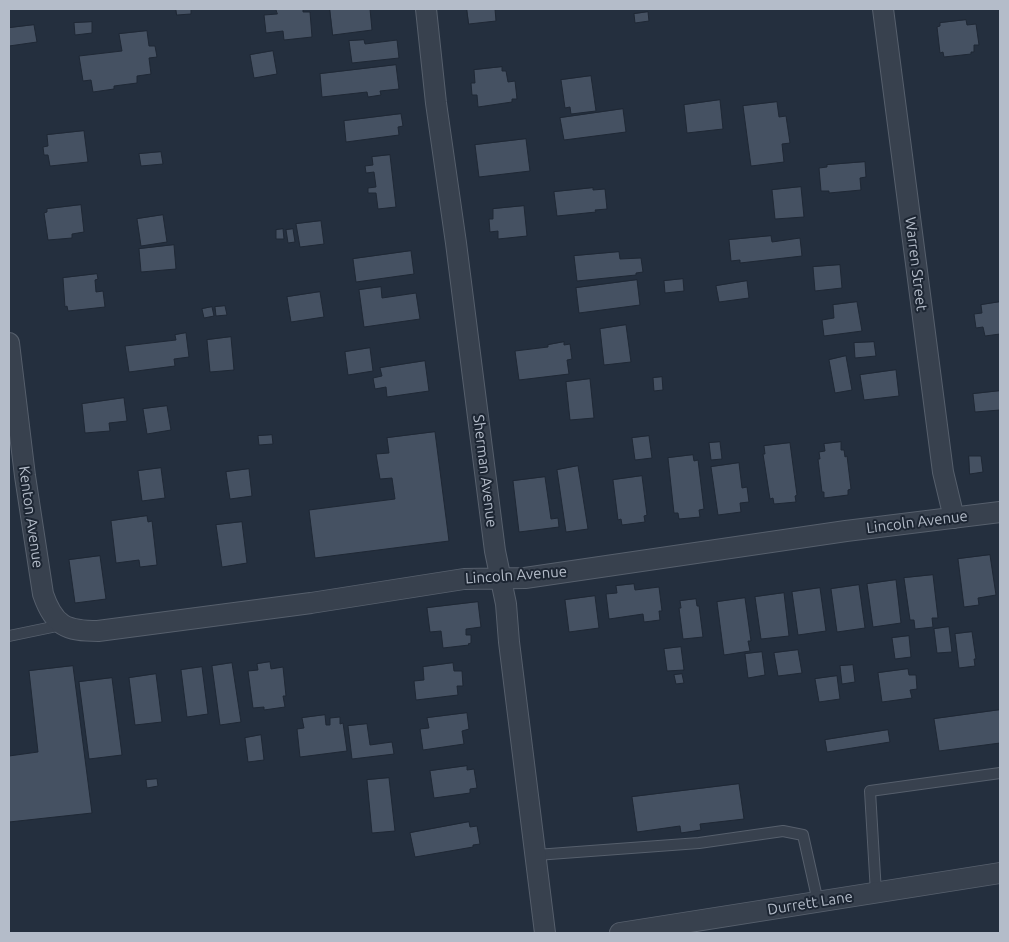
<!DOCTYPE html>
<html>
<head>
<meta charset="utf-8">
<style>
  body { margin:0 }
  #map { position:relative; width:1009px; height:942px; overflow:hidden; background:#242f3e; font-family:Ubuntu,sans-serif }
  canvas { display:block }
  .frame { position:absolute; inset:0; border:10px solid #b4bcc9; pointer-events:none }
</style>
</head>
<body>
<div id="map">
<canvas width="1009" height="942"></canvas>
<div class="frame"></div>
</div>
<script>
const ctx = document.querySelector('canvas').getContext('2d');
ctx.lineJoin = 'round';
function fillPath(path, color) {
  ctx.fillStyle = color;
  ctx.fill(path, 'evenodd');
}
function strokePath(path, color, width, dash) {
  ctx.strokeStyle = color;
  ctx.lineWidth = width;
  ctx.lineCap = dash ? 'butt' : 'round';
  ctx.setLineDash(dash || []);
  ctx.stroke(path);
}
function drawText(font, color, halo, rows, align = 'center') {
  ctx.font = font + ' Ubuntu,sans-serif';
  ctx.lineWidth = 4;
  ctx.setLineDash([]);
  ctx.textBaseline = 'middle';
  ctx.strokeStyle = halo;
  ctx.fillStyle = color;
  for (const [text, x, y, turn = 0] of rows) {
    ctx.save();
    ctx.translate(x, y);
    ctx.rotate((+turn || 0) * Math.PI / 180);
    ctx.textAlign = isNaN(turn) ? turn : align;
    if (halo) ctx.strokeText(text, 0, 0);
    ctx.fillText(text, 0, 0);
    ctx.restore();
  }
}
const building = new Path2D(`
  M176,9H191V14L177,15Z
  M276,9H303V12H310L312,37L284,40L283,31L266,33L264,15L277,14Z
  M330,9H370L372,30L333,35Z
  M467,9H495L496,21L469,24Z
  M648,12L649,21L635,23L634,14Z
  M966,20L967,25L976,24L979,45H974V52H971V54L944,57L943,52L940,53L937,27L940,26V23Z
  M92,22V33L75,35L74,23Z
  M34,25L37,42L9,46V28Z
  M147,31L149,46H155L157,57L149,58L151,74L137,76V83L114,86V89L93,92L91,80L83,81L79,56L122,51L119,34Z
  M364,40L365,44L397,40L399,58L352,63L349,41Z
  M273,51L277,74L254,78L250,55Z
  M396,65L399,89L380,91L381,95L368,97L367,92L322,97L320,74Z
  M502,67V71H506L508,82L515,81L517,99H512V102L478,107L477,95H472L471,83H475L474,70Z
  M591,76L596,111L571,114L570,107L565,108L561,80Z
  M720,100L723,129L687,133L684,105Z
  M777,102L779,117L786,116L790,143L782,144L784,162L751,166L743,106Z
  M623,109L626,132L564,140L560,118Z
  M401,114L403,126L398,127L399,135L346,142L344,121Z
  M84,131L88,162L50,166L48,155H44L43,147L48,146L47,135Z
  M526,139L530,171L479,177L475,145Z
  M161,152L163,164L141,166L139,154Z
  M390,155L396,207L378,209L376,193H368V188L376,187L374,172L366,173L365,166L373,165L372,157Z
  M865,162L866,177L860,178L861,190L829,193V191H821L819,168L827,167V165Z
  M801,187L804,217L775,219L772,190Z
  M593,188V190L605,189L607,209L595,210L596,212L557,216L554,192Z
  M81,205L84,232L72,234V238L48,240L44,213L47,212V209Z
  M524,206L527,236L498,239V231L490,232L489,219H493V209Z
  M163,215L167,242L141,246L137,219Z
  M321,221L324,244L300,247L296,224Z
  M283,229L284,239H276V230Z
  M293,229L295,242L288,243L286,230Z
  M771,236L772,242L800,238L802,256L740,263V260L731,261L729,240Z
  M174,245L176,269L141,272L139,249Z
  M411,251L414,274L356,282L353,259Z
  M619,252L620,259L641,258L643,272L636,273V275L577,281L574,256Z
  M840,265L842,288L815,291L813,267Z
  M97,274L98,279L95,280L96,292L103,291L105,307L68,311L67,306L65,307L63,278Z
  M683,279L684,291L665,293L664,281Z
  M637,280L640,305L579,313L576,288Z
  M747,281L749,298L719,302L716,286Z
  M381,287L382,298L416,293L420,319L364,327L359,290Z
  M320,292L324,317L291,322L287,297Z
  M857,302L862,331L824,336L822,320L834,318L833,305Z
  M1000,302V334L985,336L983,327L976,328L974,314L982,313L981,305Z
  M225,306L227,315L216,316L215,307Z
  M212,307L214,316L204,318L202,309Z
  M626,325L631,362L604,365L600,329Z
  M186,333L189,357L174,359L175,366L129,372L125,346L176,340L175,335Z
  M231,337L234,370L210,372L207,340Z
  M564,342V345L570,344L572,359L567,360L569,374L519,380L515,351L548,347V345Z
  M874,342L876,356L855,358L854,343Z
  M370,348L373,371L348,375L345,352Z
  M846,356L852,390L835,393L829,360Z
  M425,361L429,391L387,397L386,387L375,389L373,378L382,376L380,368Z
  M896,370L899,396L864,400L860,375Z
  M662,377L663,390L654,391L653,378Z
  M590,379L594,418L570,420L566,382Z
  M1000,391V410L975,412L973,394Z
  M124,398L127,421L109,423L110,431L85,433L82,404Z
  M167,406L171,430L147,434L143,409Z
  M435,432L449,541L315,558L309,510L395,499L392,478L380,479L376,454L389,453L387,438Z
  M272,435L273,444L259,445L258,436Z
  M649,436L652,458L635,460L632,438Z
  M720,442L722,459L711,460L709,443Z
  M841,442V450H844L845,457L847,456L851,489L848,490V495L824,498V492H822L818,459H820L819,452L825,451L824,444Z
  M790,443L797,495L795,496L796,502L774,504L773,498L770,499L763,454H765L764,446Z
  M693,455L694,461L698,460L704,509L699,510L700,517L679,519L678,513H674L668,458Z
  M969,456H981L983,472L970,474Z
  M739,463L742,488L747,487L749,502L740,503L741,512L718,515L711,467Z
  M578,466L588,529L566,532L557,470Z
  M161,468L165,498L142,501L138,471Z
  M249,469L252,496L230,499L226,472Z
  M642,476L647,515L644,516L645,522L622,525L621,519L618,520L613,480Z
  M545,477L551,519L558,518L559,527L519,532L513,481Z
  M147,516L148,522L152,521L157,565L140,567L139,560L116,563L111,521Z
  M242,522L247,563L222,567L216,525Z
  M990,555L996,595L978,598L979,605L964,607L958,559Z
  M100,556L106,599L75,603L69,560Z
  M933,575L938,618H932L933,627L915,629L914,620H910L904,578Z
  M896,580L901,623L873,627L867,584Z
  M634,584L635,590L659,587L662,611H659L660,620L644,622L643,614L609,619L606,594L617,593L616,586Z
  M859,585L865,628L837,632L831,589Z
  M820,588L826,631L798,635L792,592Z
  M784,593L789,636L761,639L755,597Z
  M595,596L599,628L569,632L565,600Z
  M745,598L751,641H748L750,651L724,655L717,602Z
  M696,599L697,606H699L703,637L683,639L679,608H681L680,601Z
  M478,602L481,627L466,629V635H471V643L468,644L469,645L443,648L441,631L430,632L427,608Z
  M949,627L952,652L937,653L934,629Z
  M972,632L976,659H974L975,666L959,668L955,634Z
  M909,636L911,657L895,659L892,638Z
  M681,647L684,670L667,671L664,649Z
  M798,650L802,673L778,676L774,653Z
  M762,652L765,675L748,678L745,654Z
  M270,662L271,669L283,667L286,696H283L285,707L264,710V707L253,708L248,671L258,670L257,664Z
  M232,663L241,722L220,725L212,666Z
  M453,663L454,671H462L463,686H457L458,695L416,700L414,681L424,680L423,667Z
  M853,665L855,682L842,684L840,666Z
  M73,666L92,813L9,822V756L38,752L29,671Z
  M202,667L208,714L187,717L181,670Z
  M908,669L909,675H916L917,689L910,690L912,698L882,702L878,673Z
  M156,674L162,722L135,725L129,678Z
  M682,674L684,683L676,684L674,675Z
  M837,676L840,699L819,702L815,679Z
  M112,678L122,755L89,759L79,682Z
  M1000,710V743L939,751L934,719Z
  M467,713L469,729L462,731L464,744L423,750L420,729L429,728L427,718Z
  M325,715L326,725H330V718L340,717V724L343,723L347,751L300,757L297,729L304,728L302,718Z
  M367,724L370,745L392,742L394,754L352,759L348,726Z
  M888,730L890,742L827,752L825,740Z
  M261,735L264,760L248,762L245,738Z
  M467,766V770L474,769L477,788L470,789V793L434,798L430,771Z
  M389,778L395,831L372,833L367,780Z
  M157,779L158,786L147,788L146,780Z
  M739,784L744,819L700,824L701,830L681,833L680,826L637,832L632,797Z
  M469,822L470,827L477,826L480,844L473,845V847L415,857L410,833Z`);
fillPath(building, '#455162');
strokePath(building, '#1f2835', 1);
const lane = new Path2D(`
  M9,636L62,625
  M536,855L699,843L783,831L803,835L818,902
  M876,893L870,791L1000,773`);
const street = new Path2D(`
  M426,9L436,103L456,243L495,551L506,604L509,642L545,933
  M883,9L943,472L954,518
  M9,343L25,476L43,594C54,626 66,631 98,631L311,603L464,579L525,578L846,531L1000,512
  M620,933L1000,873`);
strokePath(lane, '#565f6c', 12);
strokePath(street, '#565f6c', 22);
strokePath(lane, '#38414e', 10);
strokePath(street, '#38414e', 20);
drawText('15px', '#b4bcc9', '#1d2633', [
  ["Warren Street",916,264,83],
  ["Sherman Avenue",485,471,83],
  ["Kenton Avenue",31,517,82],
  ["Lincoln Avenue",917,522,-7],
  ["Lincoln Avenue",516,575,-4],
  ["Durrett Lane",810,903,-9]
]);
</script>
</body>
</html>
